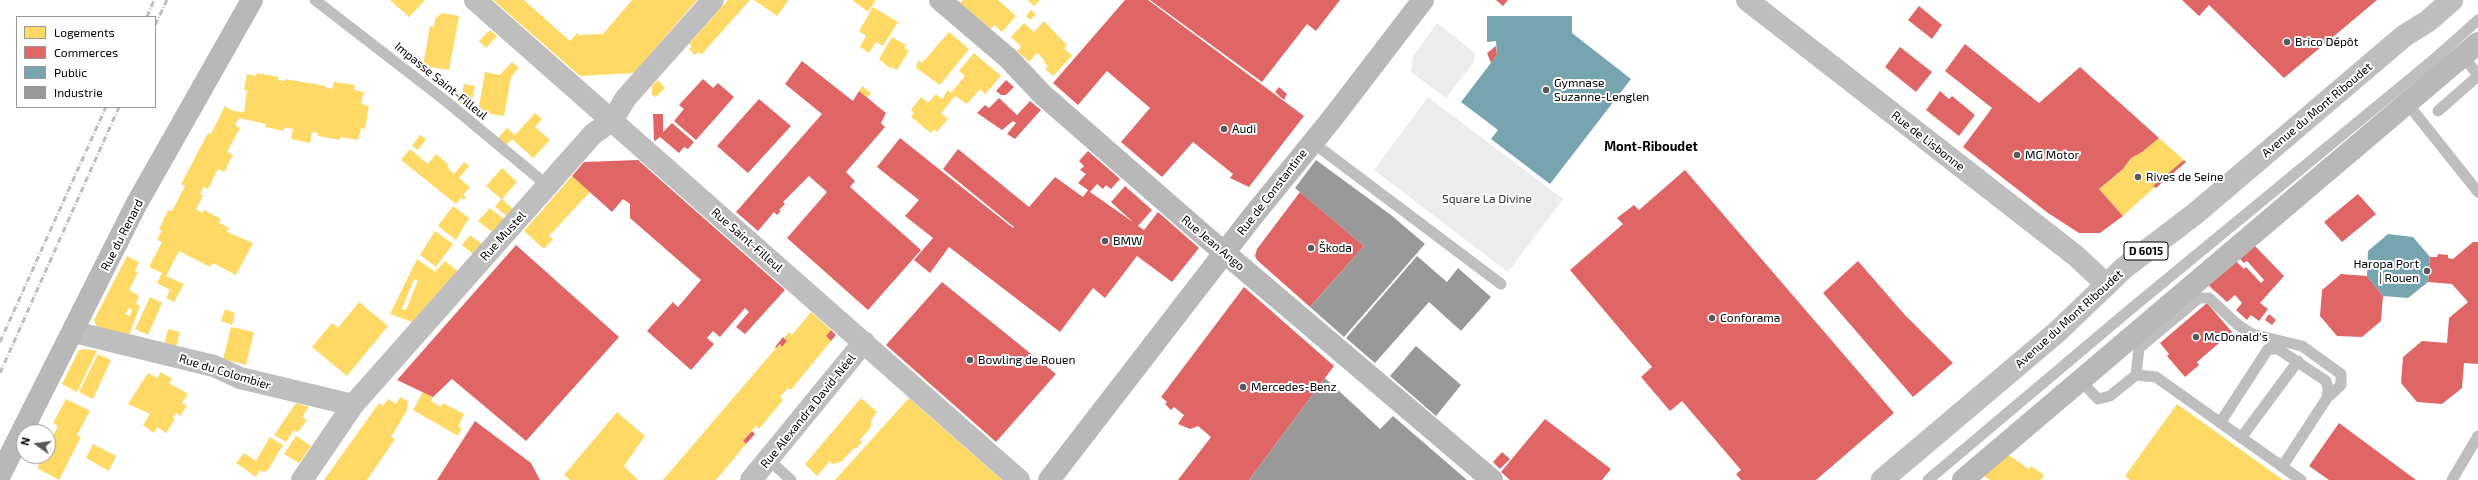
<!DOCTYPE html>
<html>
<head>
<meta charset="utf-8">
<style>
  body { margin:0 }
  #map { position:relative; width:2478px; height:480px; overflow:hidden; background:#fff; font-family:"Exo 2",sans-serif }
  canvas { display:block }
  .legend { position:absolute; left:16px; top:16px; width:140px; height:92px; box-sizing:border-box; background:#fff; border:1px solid #999; margin:0; padding:5px 7px; list-style:none; font-size:12px; color:#000 }
  .legend li { display:flex; align-items:center; gap:8px; height:20px }
  .legend b { width:20px; border:1px solid #999 }
  .north { position:absolute; left:16px; top:424px; width:40px; height:40px; box-sizing:border-box; background:#fff; border:1px solid #999; border-radius:50%; rotate:284deg; font-size:11px; font-weight:700; line-height:16px; text-align:center; color:#000 }
  .north::after { content:''; display:block; margin:auto; width:14px; height:18px; background:#595959; clip-path:polygon(50% 0,100% 100%,50% 72%,0 100%) }
</style>
</head>
<body>
<div id="map">
<canvas width="2478" height="480"></canvas>
<ul class="legend">
<li><b style="height:11px;background:#ffd966"></b>Logements</li>
<li><b style="height:11px;background:#e06666"></b>Commerces</li>
<li><b style="height:11px;background:#76a5af"></b>Public</li>
<li><b style="height:11px;background:#999"></b>Industrie</li>
</ul>
<div class="north">N</div>
</div>
<script>
const ctx = document.querySelector('canvas').getContext('2d');
ctx.lineJoin = 'round';
function fillPath(path, color) {
  ctx.fillStyle = color;
  ctx.fill(path, 'evenodd');
}
function strokePath(path, color, width, dash) {
  ctx.strokeStyle = color;
  ctx.lineWidth = width;
  ctx.lineCap = dash ? 'butt' : 'round';
  ctx.setLineDash(dash || []);
  ctx.stroke(path);
}
function drawText(font, color, halo, rows, align = 'center') {
  ctx.font = font + ' "Exo 2",sans-serif';
  ctx.lineWidth = 4;
  ctx.setLineDash([]);
  ctx.textBaseline = 'middle';
  ctx.strokeStyle = halo;
  ctx.fillStyle = color;
  for (const [text, x, y, turn = 0] of rows) {
    ctx.save();
    ctx.translate(x, y);
    ctx.rotate((+turn || 0) * Math.PI / 180);
    ctx.textAlign = isNaN(turn) ? turn : align;
    if (halo) ctx.strokeText(text, 0, 0);
    ctx.fillText(text, 0, 0);
    ctx.restore();
  }
}
fillPath(new Path2D(`
  M1437,23L1475,53L1474,62L1446,98L1411,72L1413,56Z
  M1428,97L1563,199L1508,272L1374,170Z`), '#ececec');
fillPath(new Path2D(`
  M390,0H425L409,17Z
  M493,0H524L570,41L577,33L579,35L603,34L632,0H697L634,73L580,76Z
  M728,0H750L701,55L699,52L695,55L689,49L692,46L689,44Z
  M754,0H789L777,16Z
  M852,0H876L868,12Z
  M963,0H998L1016,16L1002,32L994,25L991,29L960,3Z
  M1028,0H1040L1034,6Z
  M873,7L898,22L883,46L876,42L869,53L860,47L866,36L859,31Z
  M1031,10L1036,14L1030,20L1026,16Z
  M442,13L459,16L449,70L423,66L430,26L434,27L435,19Z
  M1044,21L1067,45L1064,48L1072,56L1053,76L1045,69L1048,66L1044,63L1045,61L1037,53L1029,62L1017,51L1021,46L1011,37L1024,23L1034,32Z
  M490,30L497,36L486,48L479,41Z
  M949,32L969,49L940,85L916,68L918,60L922,63Z
  M892,37L906,45L904,48L909,51L897,70L892,67L891,69L879,59Z
  M974,53L1001,76L985,94L980,89L967,104L955,96L941,113L948,119L937,132L934,129L931,133L911,117L914,113L911,110L921,97L928,103L936,94L942,99L948,90L951,93L965,76L959,71Z
  M512,62L519,68L511,77L504,116L478,112L485,72L500,75Z
  M257,73L279,77L278,80L285,81V79L326,86V88L332,89L334,82L355,85L354,90L364,92L361,104L369,106L365,129L361,128L358,140L341,137L340,140L318,136V133L312,132L310,143L291,139L293,129L285,127L284,131L265,127L266,124L239,118L235,125L240,128L227,152L233,155L224,172L218,169L208,189L204,187L200,194L203,196L196,209L202,213L204,210L221,219L219,223L229,228L227,232L253,243L236,275L213,263L210,267L179,251L166,276L184,284L174,302L166,298L170,290L157,283L162,273L149,267L162,242L157,240L162,230L159,229L168,210L172,211L185,186L181,184L208,133L211,134L225,106L233,111L244,112L247,91L244,90L247,74L256,76Z
  M658,80L665,88L656,97L652,95V86Z
  M464,84L475,86L471,106L460,104Z
  M862,86L871,93L867,98L859,91Z
  M535,113L542,119L535,127L550,140L533,158L512,139L505,146L497,139L507,128L515,135Z
  M420,135L426,139L418,150L412,146Z
  M2159,138L2184,160L2123,216L2099,189L2123,169L2131,158L2142,152Z
  M410,149L428,164L436,154L449,165L447,167L454,174L464,162L469,166L459,178L470,187L463,195L466,197L464,200L461,198L456,204L401,160Z
  M502,168L517,182L502,199L513,209L507,216L495,207L501,199L486,186Z
  M572,176L590,192L549,236L553,239L544,249L524,231Z
  M453,206L469,218L456,240L438,226Z
  M490,208L504,219L492,232L478,221Z
  M435,231L453,244L436,267L420,255Z
  M470,235L482,244L473,254L462,245Z
  M127,256L139,262L135,271L138,272L129,290L139,296L136,304L140,306L129,335L97,327L94,320ZM129,308L132,309L130,316L125,314Z
  M417,259L435,272L445,261L458,271L412,322L390,314ZM414,279L418,280L406,310L402,309Z
  M150,297L162,303L148,335L135,329Z
  M359,302L388,326L347,376L312,347L332,323L338,328Z
  M225,309L235,313L232,325L221,321Z
  M811,312L831,330L826,336L831,341L791,390L788,388L780,397L783,400L759,429L756,426L743,441L746,444L716,480H663L776,348L780,344L782,347L787,341L784,338L789,332L792,335Z
  M231,327L254,332L246,365L223,359Z
  M168,329L180,332L176,347L164,344Z
  M86,349L97,351L77,392L62,384L79,350Z
  M98,354L111,360L93,399L79,392Z
  M161,372L172,379L169,383L188,394L182,403L187,406L180,416L176,413L173,417L175,419L166,433L157,427L154,433L143,425L150,414L128,404L148,373L157,378Z
  M423,392L433,397L431,401L441,407L443,403L464,414L458,427L462,428L458,436L413,410Z
  M400,397L408,401L407,410L391,437L395,439L367,480H324L379,403L383,406L388,399L396,404Z
  M861,398L877,412L871,420V427L860,440L862,442L856,449L854,448L841,462L832,464L830,461L817,476L805,464Z
  M909,398L1002,480H835Z
  M66,399L90,411L77,435L81,437L59,480L37,468L43,456H48V446L58,426L53,423Z
  M296,403L309,407L302,417L307,420L298,432L294,430L286,442L274,435Z
  M2177,404L2283,480H2130L2125,476Z
  M617,412L645,436L624,466L638,480H570L564,475Z
  M296,436L311,446L299,463L284,454Z
  M270,437L283,445L268,470L264,472L260,470L256,477L236,463L244,453L256,461Z
  M93,444L116,456L109,471L86,458Z
  M2007,454L2029,469L2031,466L2044,475L2041,480H1990L1982,475Z`), '#ffd966');
fillPath(new Path2D(`
  M1125,0H1148L1304,116L1249,187L1230,178L1233,174L1193,142L1162,177L1121,142L1150,108L1107,71L1078,105L1053,83Z
  M1150,0H1340L1316,31L1307,24L1262,82Z
  M1496,0H1508L1503,6Z
  M2182,0H2377L2284,78L2209,5L2199,16Z
  M1919,6L1942,25L1932,39L1908,20Z
  M1965,44L2039,103L2080,67L2159,138L2142,152L2131,158L2123,169L2099,189L2123,216L2100,233H2079L2048,213L1963,147L1992,108L1945,71Z
  M1496,46L1497,55L1491,63L1487,53Z
  M1900,47L1932,72L1916,92L1885,67Z
  M802,61L853,101L859,91L886,113L881,123L885,127L846,172L855,181L850,187L921,250L868,310L787,238L827,192L809,176L783,202L785,204L779,210L781,211L777,215L774,212L758,231L736,212L822,114L785,84Z
  M703,79L713,88L718,83L734,97L696,140L674,121L684,109L679,105Z
  M1006,80L1014,87L1006,95H1001L996,91Z
  M1279,87L1287,94L1284,100L1275,92Z
  M1940,91L1949,99L1952,96L1975,115L1959,136L1926,110Z
  M999,98L1017,115L1030,101L1041,110L1015,139L1007,134L1016,123L1013,121L1002,130L977,113L985,105L989,108Z
  M759,99L791,126L748,173L717,146Z
  M653,114H663V132L672,123L694,142L688,149L684,147L679,153L660,137L655,141L654,140Z
  M900,138L1013,228L1014,227L943,169L958,149L1029,207L1055,177L1083,197L1088,190L1078,183L1086,174L1080,170L1084,166L1079,161L1088,151L1120,179L1111,189L1106,185L1103,189L1097,184L1090,192L1133,222L1111,202L1125,186L1152,210L1138,226L1144,230L1158,212L1199,248L1172,282L1137,256L1105,298L1093,288L1060,332L949,247L930,273L914,260L933,238L905,216L919,200L877,167Z
  M638,160L785,290L745,334L736,327L749,312L745,308L720,337L713,331L707,338L714,344L691,370L647,331L673,302L678,307L701,280L630,218V204L623,199L612,212L572,176L584,162Z
  M2184,160L2186,162L2156,188L2153,186Z
  M1685,170L1894,413L1816,480H1741L1736,474L1741,470L1682,401L1670,411L1641,377L1652,367L1570,270L1623,224L1617,218L1634,205L1639,210Z
  M1300,192L1364,246L1310,307L1257,260L1255,256L1257,249Z
  M2358,194L2376,214L2342,242L2324,222Z
  M2473,242H2478V364L2464,363L2462,388L2442,404L2417,402L2401,383L2403,357L2422,341L2447,343L2449,318L2468,302L2452,284L2428,282L2430,257H2437L2438,254L2448,255V258L2453,259Z
  M2253,244L2284,276L2260,303L2268,309L2259,321L2251,315L2247,320L2236,310L2242,303L2235,295L2227,302L2207,284L2235,260L2244,269L2246,267L2261,283L2264,280L2247,261L2244,263L2238,257Z
  M516,245L619,337L526,441L452,379L433,397L397,380Z
  M1858,261L1904,314L1953,363L1913,397L1823,293Z
  M2341,274L2367,276L2383,296L2381,321L2362,337L2337,336L2320,316L2322,290Z
  M942,282L1056,374L996,442L886,345Z
  M1244,287L1334,366L1249,480H1178L1211,437L1198,426L1190,429L1178,424L1184,415L1174,407L1171,410L1165,404L1167,402L1161,397Z
  M2207,303L2232,332L2197,362L2199,365L2185,377L2167,356L2169,354L2160,343Z
  M2269,314L2276,320L2272,325L2265,320Z
  M831,330L836,335L831,341L826,336Z
  M783,337L787,341L782,347L780,344L776,348L775,347Z
  M1545,419L1611,469L1602,480H1510L1501,472Z
  M475,421L531,463L540,480H437Z
  M2339,423L2416,480H2329L2309,466Z
  M752,431L755,434L746,444L743,441Z
  M1502,452L1510,459L1500,469L1493,462Z`), '#e06666');
fillPath(new Path2D(`
  M1487,16H1572V33L1631,79L1550,184L1491,139L1498,130L1461,102L1497,55L1496,41L1487,42Z
  M2388,234L2413,237L2430,257L2428,282L2408,298L2383,296L2367,276L2368,251Z`), '#76a5af');
fillPath(new Path2D(`
  M1316,160L1391,215L1425,244L1344,337L1310,307L1364,246L1295,188Z
  M1417,256L1447,282L1458,268L1491,297L1461,331L1429,302L1375,363L1346,338Z
  M1416,346L1461,385L1436,416L1390,376Z
  M1325,378L1380,429L1393,416L1467,480H1249Z`), '#999');
const primary = new Path2D(`
  M1882,480L2057,332L2124,268L2196,213L2404,36L2428,21L2452,0`);
strokePath(primary, '#dbdbdb', 23);
strokePath(new Path2D(`
  M315,0L447,102L548,186
  M2463,56L2478,75
  M2407,103L2478,192
  M2438,111L2478,76
  M1312,142L1501,284
  M2136,375L2139,348L2199,298H2209L2238,325L2252,334L2302,346L2341,374V385L2327,398L2282,467
  M2080,380L2098,399L2110,396L2136,375L2156,377L2301,480
  M2220,423L2268,349H2278L2326,381L2328,388L2327,398
  M2241,438L2298,361
  M769,460L791,480
  M1928,480L2132,308L2432,61L2478,20
  M2452,480L2478,436`), '#bebebe', 11);
strokePath(new Path2D(`
  M475,0L1019,480
  M1747,0L2076,256L2106,284
  M74,332L214,366L240,378L353,405
  M302,480L353,405L593,134L613,120L625,99L713,0
  M751,480L864,342`), '#bebebe', 22);
strokePath(new Path2D(`
  M940,0L1008,58L1043,95L1199,231L1492,480
  M0,475L137,203L252,0
  M1049,480L1252,217L1331,120L1423,0
  M1963,480L2478,43`), '#b8b8b8', 22);
strokePath(primary, '#bebebe', 22);
strokePath(new Path2D(`
  M147,17L154,0
  M155,25L167,0
  M0,342L106,107
  M0,373L119,107`), '#bebebe', 3, [6, 2, 1, 2]);
for (const [x, y, r, color] of [
  [2287,42,4,"#595959"],
  [1546,90,4,"#595959"],
  [1224,129,4,"#595959"],
  [2017,155,4,"#595959"],
  [2138,177,4,"#595959"],
  [1105,241,4,"#595959"],
  [1311,248,4,"#595959"],
  [2427,271,4,"#595959"],
  [1712,318,4,"#595959"],
  [2196,337,4,"#595959"],
  [970,360,4,"#595959"],
  [1243,387,4,"#595959"]
]) {
  const dot = new Path2D();
  dot.arc(x, y, r, 0, 2 * Math.PI);
  ctx.fillStyle = color;
  ctx.fill(dot);
  strokePath(dot, '#fff', 1.5);
}
for (const [x, y, w] of [
  [2146,251,44]
]) {
  const box = new Path2D();
  box.roundRect(x - w / 2, y - 9, w, 18, 3);
  ctx.fillStyle = '#fff';
  ctx.fill(box);
  strokePath(box, '#000', 1);
}
drawText('bold 11px', '#000', null, [
  ["D 6015",2146,251]
]);
drawText('12px', '#000', '#fff', [
  ["Brico Dépôt",2295,42],
  ["Gymnase",1554,83],
  ["Suzanne-Lenglen",1554,97],
  ["Audi",1232,129],
  ["MG Motor",2025,155],
  ["Rives de Seine",2146,177],
  ["BMW",1113,241],
  ["Škoda",1319,248],
  ["Haropa Port",2419,264,"right"],
  ["| Rouen",2419,278,"right"],
  ["Conforama",1720,318],
  ["McDonald's",2204,337],
  ["Bowling de Rouen",978,360],
  ["Mercedes-Benz",1251,387]
], 'left');
drawText('12px', '#000', '#fff', [
  ["Impasse Saint-Filleul",441,81,39],
  ["Avenue du Mont Riboudet",2317,110,-40],
  ["Rue de Lisbonne",1928,141,38],
  ["Rue de Constantine",1272,192,-52],
  ["Rue du Renard",122,235,-63],
  ["Rue Mustel",503,236,-48],
  ["Rue Saint-Filleul",747,240,41],
  ["Rue Jean Ango",1213,243,40],
  ["Avenue du Mont Riboudet",2069,319,-42],
  ["Rue du Colombier",225,372,17],
  ["Rue Alexandra David-Néel",808,411,-51]
]);
drawText('12px', '#333', '#fff', [
  ["Square La Divine",1487,199]
]);
drawText('bold 13px', '#000', '#fff', [
  ["Mont-Riboudet",1651,147]
]);
</script>
</body>
</html>
